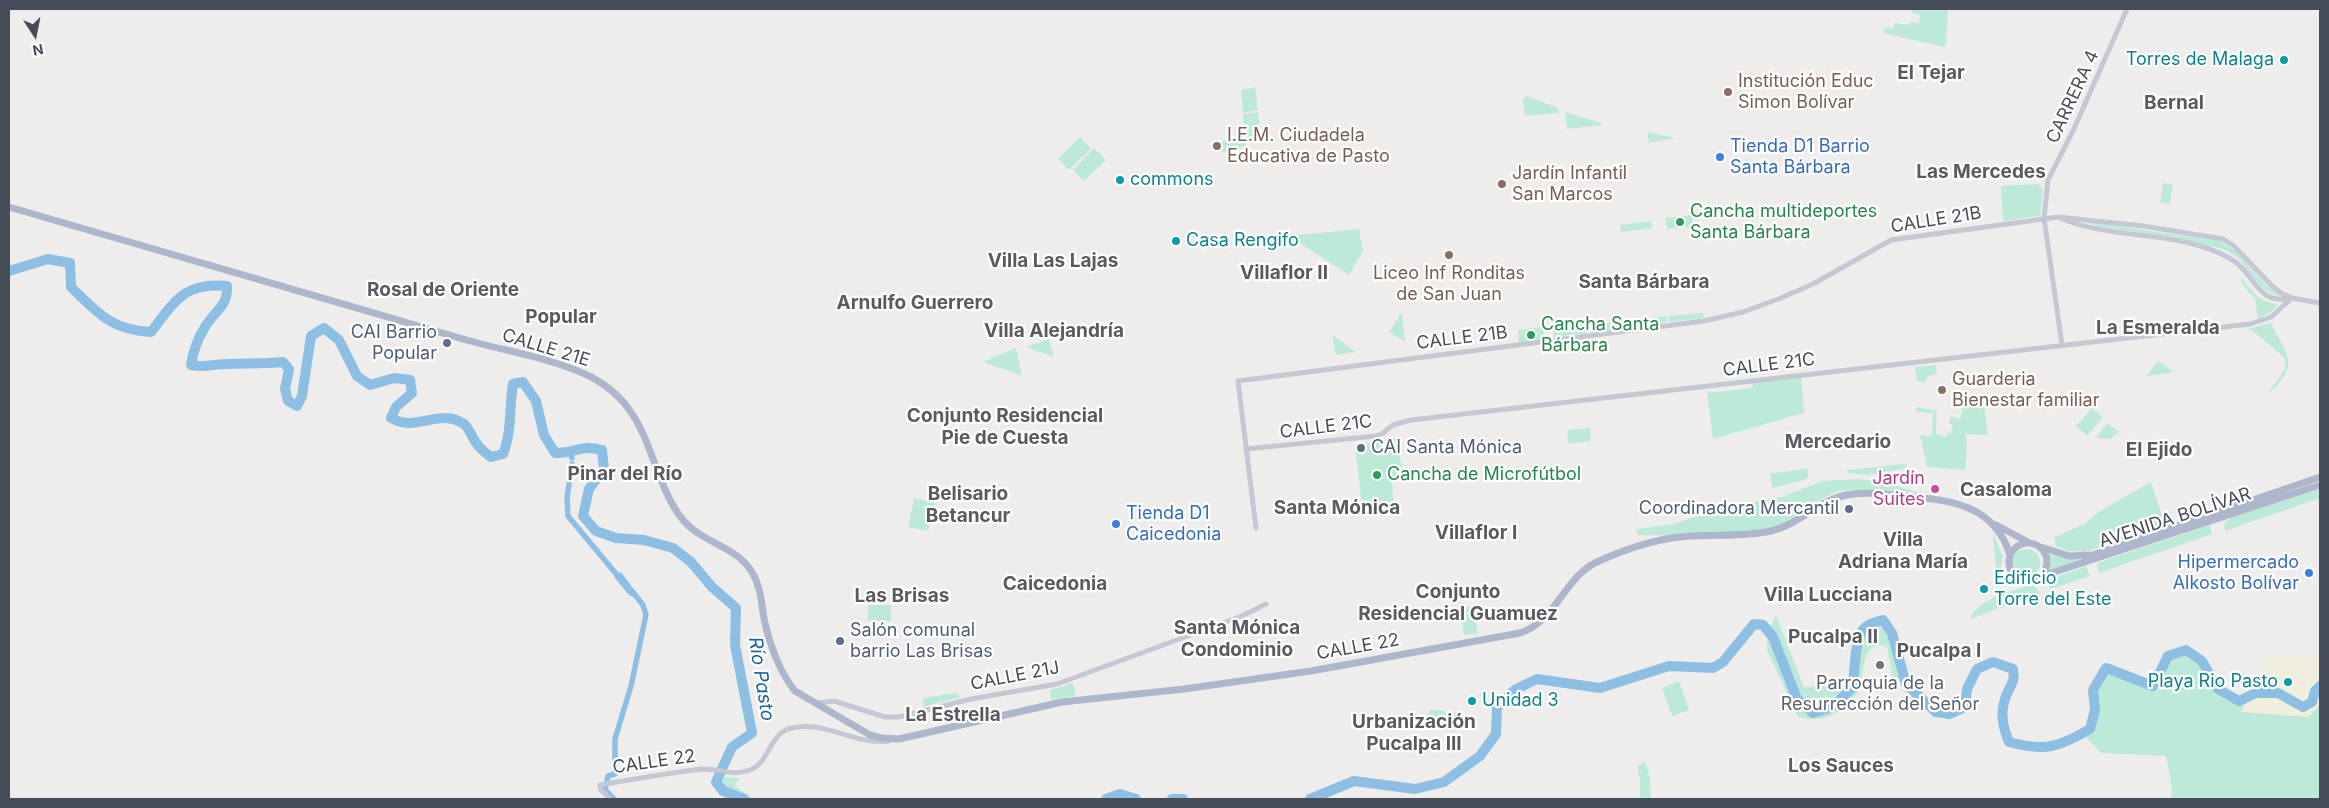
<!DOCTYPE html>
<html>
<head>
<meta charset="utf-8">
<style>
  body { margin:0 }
  #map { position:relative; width:2329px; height:808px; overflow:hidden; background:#efedec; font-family:Inter,sans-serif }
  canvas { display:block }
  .frame { position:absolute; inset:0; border:10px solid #464c58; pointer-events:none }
  .north { position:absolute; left:10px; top:10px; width:50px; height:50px; -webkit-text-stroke:4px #fff; paint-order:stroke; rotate:169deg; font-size:14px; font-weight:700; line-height:20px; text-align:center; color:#464c58 }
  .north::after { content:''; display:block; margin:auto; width:18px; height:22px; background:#464c58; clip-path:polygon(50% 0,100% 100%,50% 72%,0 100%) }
</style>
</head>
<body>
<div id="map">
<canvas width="2329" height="808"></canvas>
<div class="frame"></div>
<div class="north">N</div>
</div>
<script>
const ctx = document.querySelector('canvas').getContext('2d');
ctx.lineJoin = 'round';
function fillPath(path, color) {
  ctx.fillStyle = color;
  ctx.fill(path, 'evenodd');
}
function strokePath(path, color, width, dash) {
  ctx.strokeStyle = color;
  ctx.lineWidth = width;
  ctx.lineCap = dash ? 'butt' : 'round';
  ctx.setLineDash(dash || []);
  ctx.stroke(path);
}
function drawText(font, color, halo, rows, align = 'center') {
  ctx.font = font + ' Inter,sans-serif';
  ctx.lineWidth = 4.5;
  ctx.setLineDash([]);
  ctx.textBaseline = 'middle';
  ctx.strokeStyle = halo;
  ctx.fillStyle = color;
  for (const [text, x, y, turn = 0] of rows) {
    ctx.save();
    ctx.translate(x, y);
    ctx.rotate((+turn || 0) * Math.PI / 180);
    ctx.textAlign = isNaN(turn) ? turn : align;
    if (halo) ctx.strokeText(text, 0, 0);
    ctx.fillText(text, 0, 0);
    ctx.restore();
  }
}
fillPath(new Path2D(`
  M1912,9H1948L1946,44L1944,47L1884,33V28L1893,29L1895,23L1909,25L1910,22L1919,23L1920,15L1912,13Z
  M1255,87L1258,110L1243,113L1241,90Z
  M1527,96L1558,108L1559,113L1525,116L1523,99Z
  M1258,112L1260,136L1246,139L1243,114Z
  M1565,112L1601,123L1602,125L1567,129Z
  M1647,132L1676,138L1649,143Z
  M1243,136L1246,146L1222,152L1220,142Z
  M1080,137L1091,149L1069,170L1058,159Z
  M1094,148L1106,160L1084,181L1073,170Z
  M2163,183L2173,184L2170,204L2160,202Z
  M2038,184L2043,190L2040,216L2003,221L2001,186Z
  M1692,215L1693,226L1667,229L1666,218Z
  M1651,221L1652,228L1621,232L1620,225Z
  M2083,221L2220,241L2235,250L2267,286L2285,297C2256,295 2252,266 2231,253C2224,248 2213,247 2205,245C2169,236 2132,232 2096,226Z
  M1359,229L1363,251L1349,275L1289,236Z
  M1282,237L1271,253L1250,240Z
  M2241,276C2250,290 2260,303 2278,304L2271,312L2258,319L2255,299L2242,284Z
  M1401,313H1402L1405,342L1389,332Z
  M1703,313L1704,318L1669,322L1668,316Z
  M1666,316L1667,322L1632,330L1631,320Z
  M1625,321L1626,331L1591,333L1590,325Z
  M2271,323C2279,343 2299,360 2281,380C2277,385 2273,391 2267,394L2285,369V358L2253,331L2248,329Z
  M1586,326L1587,333L1554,337L1553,329Z
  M1543,327L1545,341L1519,344L1518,330Z
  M1332,335L1356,352L1336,355Z
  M1049,339L1054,357L1026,347Z
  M1016,348L1022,376L983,362Z
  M2158,361L2174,372L2146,376Z
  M1936,365L1937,374L1929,376L1924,383L1917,380L1915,367Z
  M1801,377L1804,413L1713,439L1707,393L1752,388L1754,382Z
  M1962,396L1983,398L1988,435L1966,434L1967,449L1965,470L1927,467L1920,435L1932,436L1933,413L1917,412L1916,407L1937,411L1936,434L1946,437L1948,433H1951L1953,424H1949L1951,416L1960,419L1963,407L1959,406L1964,399Z
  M2092,408L2103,417L2087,436L2076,426Z
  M2107,423L2119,432L2110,439L2096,438Z
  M1590,428L1591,441L1568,444L1567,430Z
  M1397,438L1403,474L1391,477L1394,502L1362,506L1355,447L1356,451L1363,456L1367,449V443Z
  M1904,464L1907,466L1903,469L1868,475L1848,473L1847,470Z
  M1808,468V477L1805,480L1772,488L1770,474Z
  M1908,471L1920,474L1917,485L1876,476Z
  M1859,479L1889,483L1925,495L1900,491L1847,490L1838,491L1815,503L1787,523L1769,529L1691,536L1638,535L1636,529L1673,524L1719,509L1781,497L1823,481Z
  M2151,482L2165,525L2085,552L2068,551L2056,546L2054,537L2084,524L2100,511Z
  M2320,489V498L2225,531L2224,526L2227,521L2233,517Z
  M914,498L935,503L928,531L908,527Z
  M2210,525L2212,534L2099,573L2097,565L2100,562Z
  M1993,533L2003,557L1997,581Z
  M2012 563a14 14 0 1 1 28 0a14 14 0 1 1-28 0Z
  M2049,554L2081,560L2047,571L2051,562Z
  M2086,566L2090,576L2050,589L2046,581Z
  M2033,584L2040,593L1971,619V615C1986,596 2011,592 2033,584Z
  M868,605H891V621H868Z
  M1473,606L1478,633L1464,635L1459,608Z
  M1776,615L1804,687L1847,684L1848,688L1812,710L1797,696L1769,629Z
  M1883,624L1890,633L1901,682L1893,680L1887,647C1861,636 1864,678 1858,692C1857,695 1853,698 1850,700C1834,718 1822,722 1798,717L1767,650V637L1771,638L1794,699L1812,715L1833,709L1854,689L1855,667L1863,633L1876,625Z
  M2186,650L2203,663L2218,689L2239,700L2256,693L2320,686V799H2171L2172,788L2166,756L2101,753L2086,737L2095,710L2093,690L2106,668L2153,686L2168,656Z
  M1679,681L1689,710L1672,716L1662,688Z
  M1073,683L1076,696L1051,700L1050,690Z
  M955,693L961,697L923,707V698Z
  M1430,709L1458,713L1454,732L1427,725Z
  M1645,762L1650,778L1651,799H1640V780L1637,766Z
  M721,777L740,778L736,782L735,786L754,799H747C739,791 727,793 719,782Z`), '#bdead8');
fillPath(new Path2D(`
  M2268,655L2320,656V705L2308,717L2241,712Z`), '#f0eedd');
fillPath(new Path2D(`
  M621,572L638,595L635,598L629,595L614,577Z`), '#8dbfe4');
strokePath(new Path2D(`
  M570,453L572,458
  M572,464L567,498L568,516L622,581
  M614,799L605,790L608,776L615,774V739L631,686L646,615L643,605L632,591`), '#8dbfe4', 5.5);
strokePath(new Path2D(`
  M9,271L48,259L70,263L71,287C98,313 111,330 151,332C175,301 184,282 227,286C228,307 215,310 205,327C198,338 193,352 191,365C205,368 213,364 227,364C246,363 264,364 283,362L289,369L285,389L288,401L297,406L302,396L311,336L324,328L339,340L357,376L370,385L394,378L410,380L412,393L396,407L391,418C417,433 439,407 464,424C470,429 472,438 477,444C480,449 486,453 491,457L503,454C512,432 509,408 513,384L523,382L536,401L544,435L555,453C577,453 581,444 602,450L604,469L589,489L583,516L596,531L616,538L644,540L673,548L691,562L712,587L736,608L735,645L752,733L732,747L716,782L723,791L744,799
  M1106,799L1120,794L1136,799
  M1172,799H1183
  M1310,799L1354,781L1415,789L1444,782L1480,756L1496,734L1497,707L1516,689L1537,679L1600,688L1669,666L1713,668L1723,662L1754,624L1763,625L1773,637L1797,699L1813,713L1832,707L1853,687C1854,674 1855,642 1862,631C1867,624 1875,622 1883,620L1892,633L1906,684L1936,712L1950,714L1965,707L1967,689L1977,669L1993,662L2013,669C2016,684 2009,685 2005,699C2000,715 2003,727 2009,742C2045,752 2059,747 2090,729L2095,710L2093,690L2106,668L2153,686L2168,656L2186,650L2202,661L2218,689L2239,701L2256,693H2278L2303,707L2312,702L2315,691L2320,686`), '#8dbfe4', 10);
strokePath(new Path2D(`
  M2060,218C2115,241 2179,229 2231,259C2255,272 2256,306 2291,298
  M2062,345L2044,218L2048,180L2073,131L2127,9
  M1246,449L1376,436L1383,433L1393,425L1411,420L2250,324L2271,317L2292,298
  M1256,528L1238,381L1704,321L1743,312L1781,298L1813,284L1891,240L2058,217L2143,226L2223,239L2234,246L2272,286L2281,293L2292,298L2320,303
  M818,703L834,701L885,717H899L971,699L1057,684L1242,616L1266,604
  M610,799L601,790L600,785C634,779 668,773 702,769C719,768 733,777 750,770C769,763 769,736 788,729C823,718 855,746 889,741`), '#c3c8d3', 5);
strokePath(new Path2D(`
  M9,207C157,251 307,293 456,337C498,350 545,356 585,374C601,381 618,394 628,408C653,441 657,488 683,520C703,544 738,546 753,574C762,590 761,606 765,623C770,645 780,673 795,691L870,735L881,738L899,739L1062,702L1184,689L1311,671L1520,633C1556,622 1564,577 1597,562C1621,551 1646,542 1672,538C1705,533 1739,538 1771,531C1798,525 1816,503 1842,496C1861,491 1883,494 1902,496C1948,500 1994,503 2010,555
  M1996,525L2028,542
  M2009 562a19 19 0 1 1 38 0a19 19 0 1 1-38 0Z
  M2041,547L2069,556L2093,555L2320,477
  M2039,577L2320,485`), '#adb6ca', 7);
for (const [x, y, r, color] of [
  [2284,60,5,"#0f9aa8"],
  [1728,92,5,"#8d6e63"],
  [1217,146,5,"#8d6e63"],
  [1720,157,5,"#3f7fe0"],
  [1120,180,5,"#0f9aa8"],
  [1502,184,5,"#8d6e63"],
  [1680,222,5,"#2e9e5b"],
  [1176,241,5,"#0f9aa8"],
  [1449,255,5,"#8d6e63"],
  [1531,335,5,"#2e9e5b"],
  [447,343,5,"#5c6f8a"],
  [1942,390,5,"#8d6e63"],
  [1361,448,5,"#5c6f8a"],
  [1377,475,5,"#2e9e5b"],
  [1935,489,5,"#d1479c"],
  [1849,509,5,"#5c6f8a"],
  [1116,524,5,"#3f7fe0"],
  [2309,573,5,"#3f7fe0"],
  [1984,589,5,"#0f9aa8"],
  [840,641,5,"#5c6f8a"],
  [1880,665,5,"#6b7280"],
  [2288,682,5,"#0f9aa8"],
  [1472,701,5,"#0f9aa8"]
]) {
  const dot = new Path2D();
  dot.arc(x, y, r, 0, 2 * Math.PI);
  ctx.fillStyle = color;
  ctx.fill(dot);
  strokePath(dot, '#fff', 2);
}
drawText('18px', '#0d838f', '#fff', [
  ["Torres de Malaga",2274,60,"right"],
  ["commons",1130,180],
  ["Casa Rengifo",1186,241],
  ["Edificio",1994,579],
  ["Torre del Este",1994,600],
  ["Playa Rio Pasto",2278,682,"right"],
  ["Unidad 3",1482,701]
], 'left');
drawText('18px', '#785e54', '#fff', [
  ["Institución Educ",1738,82],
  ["Simon Bolívar",1738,103],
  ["I.E.M. Ciudadela",1227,136],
  ["Educativa de Pasto",1227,157],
  ["Jardín Infantil",1512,174],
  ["San Marcos",1512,195],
  ["Liceo Inf Ronditas",1449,274,"center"],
  ["de San Juan",1449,295,"center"],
  ["Guarderia",1952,380],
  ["Bienestar familiar",1952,401]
], 'left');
drawText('18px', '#464c58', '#fff', [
  ["CARRERA 4",2073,97,-65],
  ["CALLE 21B",1936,220,-9],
  ["CALLE 21B",1462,338,-7],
  ["CALLE 21E",546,348,17],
  ["CALLE 21C",1769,365,-7],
  ["CALLE 21C",1326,427,-7],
  ["AVENIDA BOLÍVAR",2175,518,-18],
  ["CALLE 22",1358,647,-10],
  ["CALLE 21J",1015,676,-11],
  ["CALLE 22",654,762,-8]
]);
drawText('18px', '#366cbe', '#fff', [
  ["Tienda D1 Barrio",1730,147],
  ["Santa Bárbara",1730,168],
  ["Tienda D1",1126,514],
  ["Caicedonia",1126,535],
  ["Hipermercado",2299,563,"right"],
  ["Alkosto Bolívar",2299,584,"right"]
], 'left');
drawText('18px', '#27864d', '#fff', [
  ["Cancha multideportes",1690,212],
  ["Santa Bárbara",1690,233],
  ["Cancha Santa",1541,325],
  ["Bárbara",1541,346],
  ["Cancha de Microfútbol",1387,475]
], 'left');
drawText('18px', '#4e5e75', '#fff', [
  ["CAI Barrio",437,333],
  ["Popular",437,354],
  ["CAI Santa Mónica",1371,448,"left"],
  ["Coordinadora Mercantil",1839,509],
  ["Salón comunal",850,631,"left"],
  ["barrio Las Brisas",850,652,"left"]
], 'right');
drawText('18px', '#b23c85', '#fff', [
  ["Jardín",1925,479],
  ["Suites",1925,500]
], 'right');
drawText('18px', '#5b616d', '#fff', [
  ["Parroquia de la",1880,684],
  ["Resurrección del Señor",1880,705]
]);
drawText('bold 19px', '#595b61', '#fff', [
  ["El Tejar",1931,73],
  ["Bernal",2174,103],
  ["Las Mercedes",1981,172],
  ["Villa Las Lajas",1053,261],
  ["Villaflor II",1284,273],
  ["Santa Bárbara",1644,282],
  ["Rosal de Oriente",443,290],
  ["Arnulfo Guerrero",915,303],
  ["Popular",561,317],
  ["La Esmeralda",2158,328],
  ["Villa Alejandría",1054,331],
  ["Conjunto Residencial",1005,416],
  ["Pie de Cuesta",1005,438],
  ["Mercedario",1838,442],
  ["El Ejido",2159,450],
  ["Pinar del Río",625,474],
  ["Casaloma",2006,490],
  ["Belisario",968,494],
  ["Betancur",968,516],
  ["Santa Mónica",1337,508],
  ["Villaflor I",1476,533],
  ["Villa",1903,540],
  ["Adriana María",1903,562],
  ["Caicedonia",1055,584],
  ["Conjunto",1458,592],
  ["Residencial Guamuez",1458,614],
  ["Villa Lucciana",1828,595],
  ["Las Brisas",902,596],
  ["Santa Mónica",1237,628],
  ["Condominio",1237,650],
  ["Pucalpa II",1833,637],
  ["Pucalpa I",1939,651],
  ["La Estrella",953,715],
  ["Urbanización",1414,722],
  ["Pucalpa III",1414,744],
  ["Los Sauces",1841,766]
]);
drawText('italic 19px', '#16629b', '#fff', [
  ["Río Pasto",761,679,81]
]);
</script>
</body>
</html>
